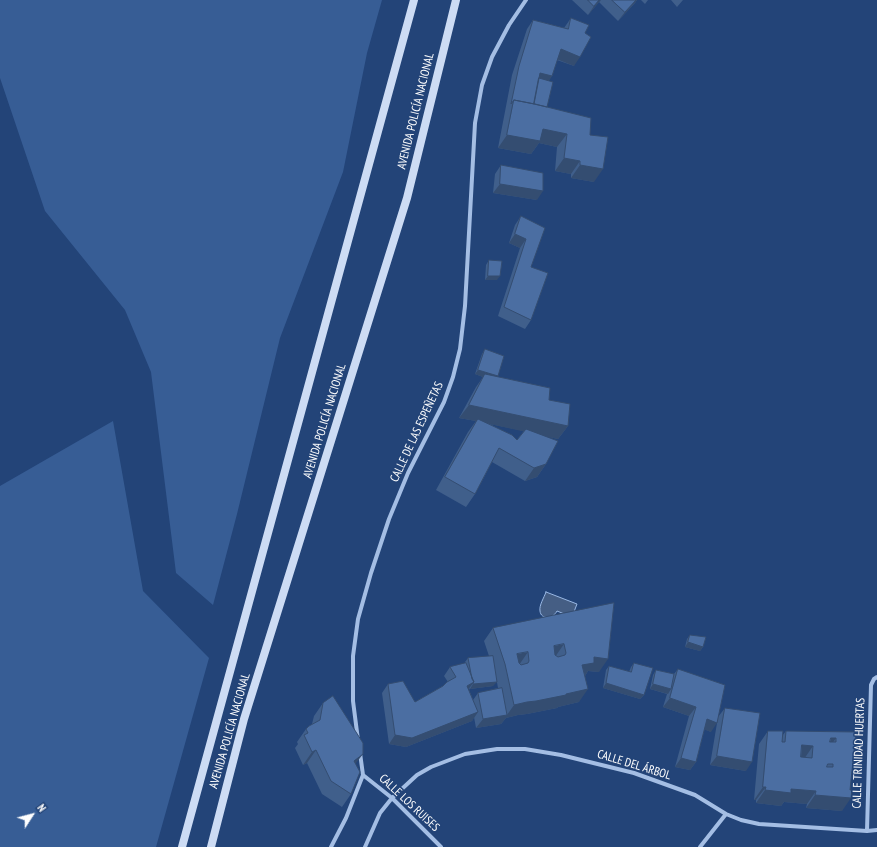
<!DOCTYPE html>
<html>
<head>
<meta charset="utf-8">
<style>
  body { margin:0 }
  #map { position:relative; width:877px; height:847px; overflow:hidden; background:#234478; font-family:"PT Sans Narrow",sans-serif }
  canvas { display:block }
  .north { position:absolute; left:12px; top:795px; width:40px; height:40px; -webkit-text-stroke:3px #234478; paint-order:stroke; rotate:54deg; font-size:11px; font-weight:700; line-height:16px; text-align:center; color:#fff }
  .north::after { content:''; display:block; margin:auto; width:14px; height:18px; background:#fff; clip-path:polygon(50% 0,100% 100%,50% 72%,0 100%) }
</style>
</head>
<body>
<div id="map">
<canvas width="877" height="847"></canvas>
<div class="north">N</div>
</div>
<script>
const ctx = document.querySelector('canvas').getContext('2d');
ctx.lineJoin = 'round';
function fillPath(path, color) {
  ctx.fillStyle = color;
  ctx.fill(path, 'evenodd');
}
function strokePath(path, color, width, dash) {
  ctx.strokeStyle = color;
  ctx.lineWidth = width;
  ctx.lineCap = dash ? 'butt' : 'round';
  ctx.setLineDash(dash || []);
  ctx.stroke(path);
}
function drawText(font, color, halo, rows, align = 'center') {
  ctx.font = font + ' "PT Sans Narrow",sans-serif';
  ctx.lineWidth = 3;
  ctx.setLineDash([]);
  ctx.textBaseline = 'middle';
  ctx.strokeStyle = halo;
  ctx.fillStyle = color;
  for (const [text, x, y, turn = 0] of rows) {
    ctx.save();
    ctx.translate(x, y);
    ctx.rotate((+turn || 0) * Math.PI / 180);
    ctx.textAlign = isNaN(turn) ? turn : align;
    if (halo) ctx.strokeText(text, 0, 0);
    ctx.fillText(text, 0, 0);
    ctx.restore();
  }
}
fillPath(new Path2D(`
  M0,0H382L367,53L343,172L280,338L237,514L213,605L176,573L151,372L125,310L45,211L0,78Z
  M113,421L143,591L209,658L156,847H0V486Z`), '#375d95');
const water = new Path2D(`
  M546,592L577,604L572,617L557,611C553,619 541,620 540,611C539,605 544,598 546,592Z`);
fillPath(water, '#455e84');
strokePath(water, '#99b8e4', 1);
strokePath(new Path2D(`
  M358,740L353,701V656L358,619L371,573L389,519L408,473L444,402L453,377L460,349L465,306L475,123L482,85L492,57L509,25L526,0
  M363,775L392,798L441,847
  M867,831L871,685L874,679L877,677
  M331,847L346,818L363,775L360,753
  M365,847L380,813L392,798L417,775L431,767L465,754L497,749H525L561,755L634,773L695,795L726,814L741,820L759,824L867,831L877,830
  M700,847L726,814`), '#a4bee4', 4);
strokePath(new Path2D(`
  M182,847L414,0
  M211,847L244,719L407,198L456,0`), '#cddcf4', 8);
fillPath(new Path2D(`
  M572,0H637L635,3L618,21L599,2L588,15Z
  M641,0H648L645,4Z
  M671,0H683L677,7Z
  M571,18L585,33L574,66L557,60L552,76L549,80L547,107L590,135L594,182L571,178V174L555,171L557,147L539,143L531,154L498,148L512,75L527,29L533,20L564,28Z
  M501,165L537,200L493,193L495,174Z
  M521,216L531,267V320L525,329L498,316L520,248L509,243L515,225Z
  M489,260L497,280H485L486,265Z
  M485,349L497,377L549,400L568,426L558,439L541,435L546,464L537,477L525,481L492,462L475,494L466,507L436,490L468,432L476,421L459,418L476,387L483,377L475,374L482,354ZM490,424L524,431L517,440Z
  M614,603L599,672L588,671L585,676L579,702L558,707L557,708L527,714L518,715L506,718L501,724L476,728L474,717L472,721L406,747L389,744L382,693L388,684L415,702L443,686L448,682L444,676L450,667L465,663V662L468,658L489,656L484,641L493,628ZM496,677L498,688L478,693L473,700L469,690L470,688V689L493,686Z
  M690,635L703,647L700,651L685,647L687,639Z
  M634,663L644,695L640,699L603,688L606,670L609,666L629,672L631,667Z
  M678,669L711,732L704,729L696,762L690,770L675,767L689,716L663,707L667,694L650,689L653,675L656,670L674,674Z
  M323,703L356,764L351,794L342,807L322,794L307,763L303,765L295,748L298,744L297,742L306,729L312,724L314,716Z
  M725,708L746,771L710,765L718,717Z
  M768,731L782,736L786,731L856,732L842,811L806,808L807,804L784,802L781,806L756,803V800H754L759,744Z`), '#405f8b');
fillPath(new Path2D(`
  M599,0H601L588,15L594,6Z
  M636,0H637L635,3L618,21L625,12Z
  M561,49L580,57L574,66L554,58Z
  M540,73L552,76L546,85L536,82Z
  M543,129L567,134L557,147L539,143L531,154L498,148L507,135Z
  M564,158L580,161L571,174L555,171Z
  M580,165L603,169L594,182L571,178Z
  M500,184L543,191L537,200L493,193Z
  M515,234L526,239L520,248L509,243Z
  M488,276H500L497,280H485Z
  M478,370L498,376L494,381L485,374L483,377L475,374Z
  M469,405L568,426L558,439L476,421L478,419L476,421L459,418Z
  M546,464L537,477L525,481L534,468Z
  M688,642L703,647L700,651L685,647Z
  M564,644L555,657L554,646Z
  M528,652L519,665L517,654Z
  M594,657L608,659L599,672L588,671L585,676L582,665Z
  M474,682L467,691V686Z
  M497,682L493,686L470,689L473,684Z
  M606,683L644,695L640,699L603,688Z
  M653,684L671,689L668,694L650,689Z
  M588,689L579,702L558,707L557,708L527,714L536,701Z
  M670,698L696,707L689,716L663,707Z
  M536,701L527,714L518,715L527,702Z
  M527,702L518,715L506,718L501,724L476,728L483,719L507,715L514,705Z
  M478,712L472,721L406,747L389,744L395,735Z
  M707,719L717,723L711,732L700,728Z
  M831,738H836L827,751Z
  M802,745L813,746L804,759L793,758Z
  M316,750L307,763L303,765L312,752Z
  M363,754L353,767L354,761Z
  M717,756L752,762L746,771L710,765Z
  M681,758L696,762L690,770L675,767Z
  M763,787H766L756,800H754Z
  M791,789L816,791L807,804L784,802L781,806L756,803L765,790Z
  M815,795L851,798L842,811L806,808Z`), '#344d71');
const building = new Path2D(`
  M588,0H599L594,6Z
  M612,0H636L625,12Z
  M571,18L589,25L585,33L591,37L580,57L561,49L552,76L540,73L534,104L514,100L511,104L519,66L533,20L568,29Z
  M539,78L553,82L547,107L534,104Z
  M514,100L535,104L591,118L590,135L608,137L603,169L580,165V161L564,158L567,134L543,129L540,141L507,135Z
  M501,165L543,173V191L500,184Z
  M521,216L545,228L531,267L548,273L531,320L504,307L526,239L515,234Z
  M489,260L502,261L500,276H488Z
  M485,349L504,356L498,376L478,370Z
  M485,374L550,388L549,400L570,404L568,426L469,405Z
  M478,419L512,435L517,440L526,429L558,441L546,464L534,468L499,448L475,494L445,477Z
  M614,603L608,659L594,657V663L582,665L588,689L566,694V695L536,701L527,702L514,705L505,664L493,628ZM564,644L566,653L565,655L558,657L555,655L554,646ZM528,652L529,661L528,663L521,665L519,663L517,654Z
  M690,635L706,637L703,647L688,642Z
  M493,656L497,682L473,684V683L474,682L472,679L468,658Z
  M466,663L474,682L467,686L478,712L412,738L395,735L388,684L403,681L415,702L443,686L447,682L456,677L450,667Z
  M634,663L653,668L644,695L606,683L609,666L631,672Z
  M678,669L725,685L717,723L707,719L696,762L681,758L696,707L670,698Z
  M656,670L674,674L671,689L653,684Z
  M502,688L507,715L483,719L478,693Z
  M333,696L363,743V754L354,761L360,772L351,794L331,781L316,750L312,752L304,735L308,733L306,729L309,726L320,720L323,703Z
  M725,708L760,713L752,762L717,756Z
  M768,731H783L782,742H785L786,731L856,732L850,790H852L851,798L815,795L816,791L791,789V793L765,790L766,787H763ZM831,738H836V742H830ZM802,745L813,746L812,758L801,757ZM828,764H833V767H827Z`);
fillPath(building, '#4b6ea2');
strokePath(building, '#344d71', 1);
drawText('12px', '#fff', '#234478', [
  ["AVENIDA POLICÍA NACIONAL",416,111,-76],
  ["AVENIDA POLICÍA NACIONAL",325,421,-73],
  ["CALLE DE LAS ESPEÑETAS",417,432,-65],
  ["AVENIDA POLICÍA NACIONAL",230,731,-74],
  ["CALLE TRINIDAD HUERTAS",859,753,-88],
  ["CALLE DEL ÁRBOL",634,765,17],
  ["CALLE LOS RUISES",409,803,43]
]);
</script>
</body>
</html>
